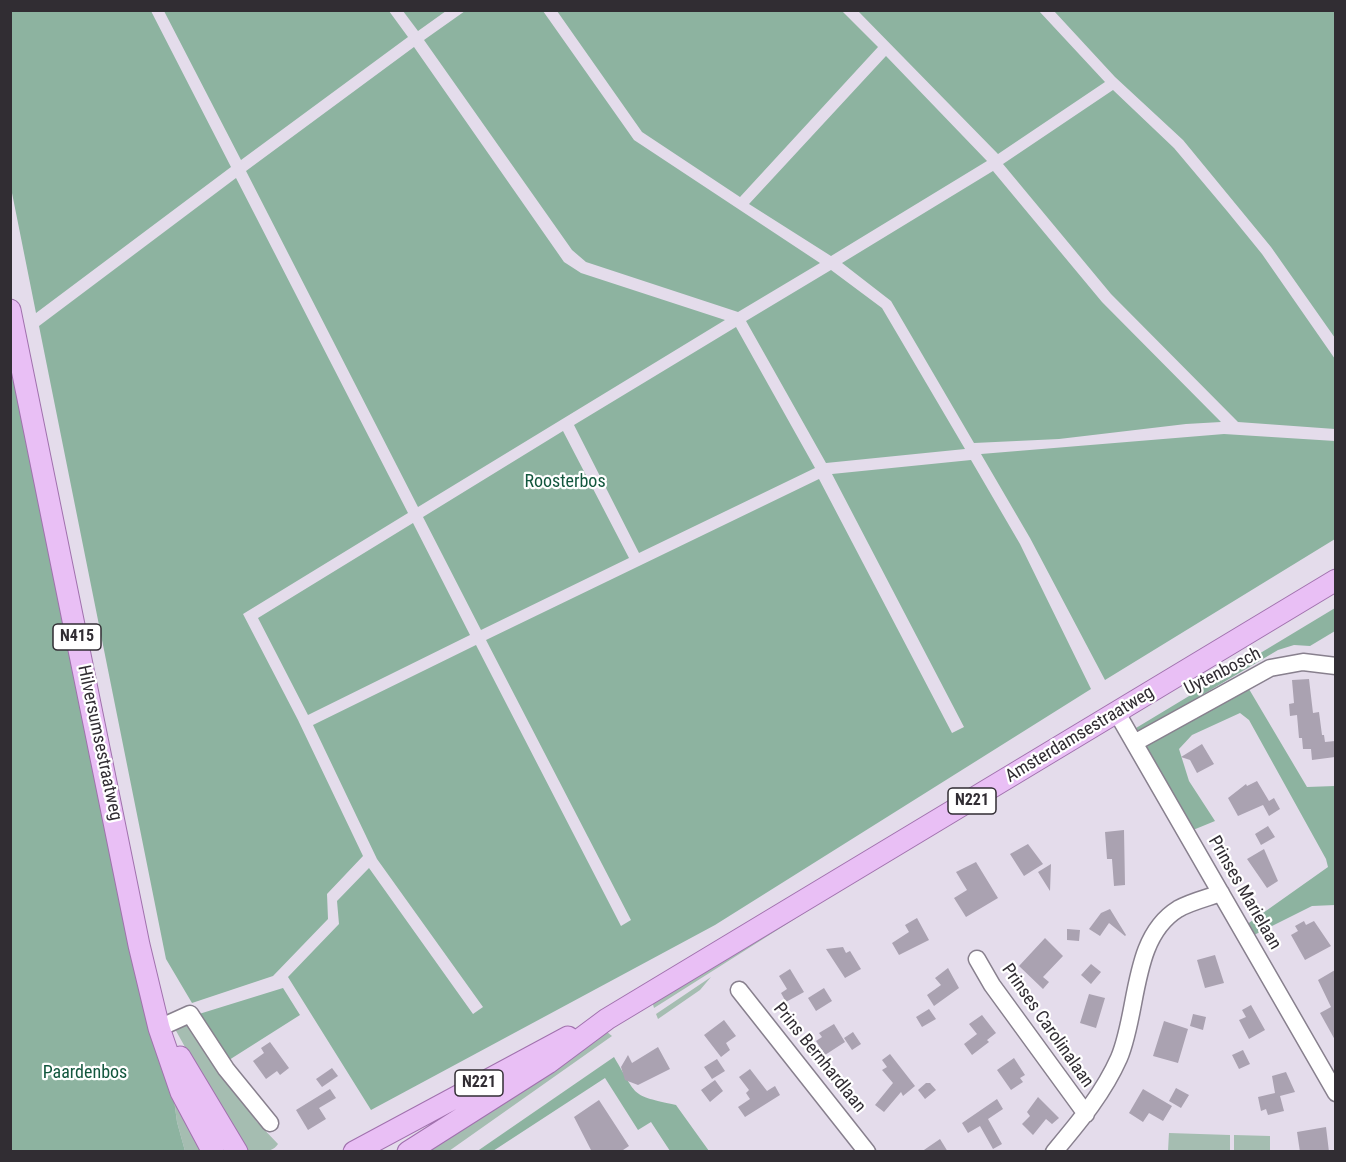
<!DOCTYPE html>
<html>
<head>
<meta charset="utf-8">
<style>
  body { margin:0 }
  #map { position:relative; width:1346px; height:1162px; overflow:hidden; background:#e4dceb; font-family:"Roboto Condensed",sans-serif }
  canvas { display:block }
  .frame { position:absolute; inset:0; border:12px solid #312d33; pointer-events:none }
</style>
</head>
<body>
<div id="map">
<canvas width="1346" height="1162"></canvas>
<div class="frame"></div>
</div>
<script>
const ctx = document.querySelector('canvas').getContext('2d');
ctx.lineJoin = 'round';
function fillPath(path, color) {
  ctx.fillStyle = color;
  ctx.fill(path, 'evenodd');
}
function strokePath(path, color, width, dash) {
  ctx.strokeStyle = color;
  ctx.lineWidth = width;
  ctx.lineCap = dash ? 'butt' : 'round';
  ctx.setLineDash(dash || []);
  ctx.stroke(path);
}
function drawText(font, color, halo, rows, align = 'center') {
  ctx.font = font + ' "Roboto Condensed",sans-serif';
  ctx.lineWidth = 4.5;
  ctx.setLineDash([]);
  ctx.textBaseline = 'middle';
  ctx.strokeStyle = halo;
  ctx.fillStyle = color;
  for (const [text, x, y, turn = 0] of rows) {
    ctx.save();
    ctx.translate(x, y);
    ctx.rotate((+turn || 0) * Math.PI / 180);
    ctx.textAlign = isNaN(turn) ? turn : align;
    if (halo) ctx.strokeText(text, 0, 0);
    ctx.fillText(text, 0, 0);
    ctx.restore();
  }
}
fillPath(new Path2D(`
  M819,901L820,903L654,1008L652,1001Z
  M711,977L700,990L658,1019L656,1014Z
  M185,1020L257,1122L278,1144C272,1154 259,1151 248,1151L215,1101L175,1029Z
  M607,1032L612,1036L449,1151L419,1152Z
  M173,1092L202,1151H185L177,1122Z
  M1169,1133L1230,1135V1151H1168Z
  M1234,1135L1270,1136V1151H1234Z`), '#a5bdb1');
fillPath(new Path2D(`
  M10,11H151L231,167L36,313L11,188Z
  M164,11H389L408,37L241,160Z
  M403,11H446L418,31Z
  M465,11H543L634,140L820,263L738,312L586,262L572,250L424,40Z
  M557,11H842L878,47L740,197L642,132Z
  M858,11H1039L1105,82L998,154Z
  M1054,11H1335V338L1271,247L1183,140L1115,77Z
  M414,47L564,262L581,273L725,320L418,507L246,171Z
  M886,56L987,161L831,256L749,204Z
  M1113,90L1174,148L1227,211L1262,254L1335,359V429L1238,422L1111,294L1003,164Z
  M993,171L1102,302L1221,422L1186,424L1059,439L974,443L891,301L842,263Z
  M236,178L408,513L243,614L298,720L363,856L327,894L328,919L273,976L192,1003L166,959L39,326Z
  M831,270L882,308L965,449L826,463L746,321Z
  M736,327L815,468L639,553L574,425Z
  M10,338L173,1092L177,1122L185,1151H11Z
  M563,431L629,558L481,630L423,517Z
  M1224,434L1335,441V539L1105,680L1030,538L981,454Z
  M971,460L1020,544L1091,689L715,925L371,1110L288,977L339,924L337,901L369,868L473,1014L483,1007L377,859L313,725L476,645L621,926L631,920L486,640L819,479L952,733L964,727L832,474Z
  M413,523L470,635L308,715L258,618Z
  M1335,608V631L1310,646L1294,645L1278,650L1138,733L1136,728Z
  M1246,684L1307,787L1335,786V905L1312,906L1252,936L1246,925L1328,867L1326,859L1249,720L1240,713L1192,735L1179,749L1189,781L1215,821L1193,830L1144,744Z
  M283,988L300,1015L229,1060L199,1014Z
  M614,1057C638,1097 630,1095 676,1105L709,1151H670L651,1122L638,1130L605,1078L493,1151L476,1152Z`), '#8db3a0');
fillPath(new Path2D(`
  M1309,679L1313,713L1319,712L1322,735H1324L1325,742L1335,741V757L1312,760L1311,749H1303L1302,738H1299L1297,715L1290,716L1289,704L1294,703L1292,680Z
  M1202,744L1214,764L1197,773L1190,760L1181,757Z
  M1257,781L1269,801L1274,798L1280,809L1269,816L1263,805L1238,816L1228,798L1246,784L1247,786Z
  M1268,826L1275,837L1261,845L1255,834Z
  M1124,830L1125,885L1114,886L1112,859H1107L1105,832Z
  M1028,844L1043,864L1024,876L1010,854Z
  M1264,849L1278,881L1267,888L1247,859Z
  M976,862L998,898L966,917L954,898L967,890L956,872Z
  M1051,864L1050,891L1038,872Z
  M1110,909L1126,935L1125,936L1109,923L1100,936L1089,929L1101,913Z
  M917,918L929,940L899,955L892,943L909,932L905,925Z
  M1304,921L1306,925L1314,921L1331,946L1305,960L1291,935L1298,931L1295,926Z
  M1067,929L1080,930L1079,941L1067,940Z
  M1045,938L1063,956L1043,977L1049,982L1043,989L1019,966Z
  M843,947L846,953L850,951L861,969L845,978L826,949Z
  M1215,955L1224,983L1205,988L1197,960Z
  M1091,964L1101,972L1091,984L1081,975Z
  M948,968L959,988L934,1006L927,995L941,985L935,978Z
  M790,969L804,992L786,1002L781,993L787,989L779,976Z
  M1335,970V1040L1320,1013L1331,1007L1318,980Z
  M824,988L832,1001L816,1011L808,998Z
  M1089,994L1105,998L1096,1028L1080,1023Z
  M1251,1005L1265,1030L1249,1039L1239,1020L1246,1017L1242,1010Z
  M929,1009L936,1019L922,1027L916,1017Z
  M1193,1014L1206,1017L1203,1030L1190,1026Z
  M982,1015L996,1033L987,1040L989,1042L972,1055L964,1044L977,1034L969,1024Z
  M724,1020L736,1036L726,1043L730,1050L721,1057L704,1035Z
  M1164,1021L1188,1029L1178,1063L1153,1056Z
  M834,1024L845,1042L825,1055L816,1041L822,1037L819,1033Z
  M853,1032L861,1044L852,1050L844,1038Z
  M270,1042L289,1068L280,1075L277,1071L266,1079L253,1061L264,1053L261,1048Z
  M658,1047L670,1069L638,1085L625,1080L621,1067L628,1055L632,1063Z
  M1243,1050L1250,1064L1239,1069L1232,1055Z
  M890,1054L915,1086L903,1096L901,1092L884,1112L875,1105L893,1083L882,1070L887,1067L882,1060Z
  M1014,1058L1025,1075L1020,1078L1023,1082L1011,1090L997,1070Z
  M717,1059L725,1071L712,1079L704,1067Z
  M332,1068L338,1076L322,1087L316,1079Z
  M750,1069L767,1091L775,1086L780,1095L745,1117L738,1107L750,1099L746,1093L749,1090L739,1077Z
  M1286,1072L1295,1092L1280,1096L1284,1111L1268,1115L1266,1109L1261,1111L1258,1097L1275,1093L1272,1076Z
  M715,1080L723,1091L710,1102L701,1090Z
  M926,1083H930L936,1090L925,1099L918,1090Z
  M1176,1088L1189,1095L1181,1108L1169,1101Z
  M330,1089L336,1098L319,1108L326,1119L308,1130L296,1110Z
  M1143,1089L1172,1106L1163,1121L1149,1113L1143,1122L1129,1113Z
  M1038,1097L1059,1118L1052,1124L1046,1119L1033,1135L1022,1124L1030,1116L1027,1112Z
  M997,1099L1003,1109L988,1119L1002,1144L993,1149L980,1126L968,1133L962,1123Z
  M599,1100L629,1146L620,1152H592L574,1117Z
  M1326,1127L1329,1152H1300L1297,1132Z
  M940,1139L948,1152H921Z`), '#aaa2b1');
const minor = new Path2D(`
  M1117,713L1336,1093
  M1136,742L1270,668L1303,662L1336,666
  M977,959L992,985L1086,1114
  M739,990L867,1152
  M159,1028L190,1014L226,1069L270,1123
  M1054,1152C1079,1122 1103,1094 1119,1058C1139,1011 1131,938 1178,909C1190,902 1207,898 1221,893`);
const major = new Path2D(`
  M10,310L139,945L159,1028L181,1092L213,1152
  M180,1057L237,1152
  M354,1152L568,1037
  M408,1152L548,1063L607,1019L1336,580`);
strokePath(minor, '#88808e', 19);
strokePath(major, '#a071ad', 23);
strokePath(minor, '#fff', 16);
strokePath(major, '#e9bff5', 21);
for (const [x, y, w] of [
  [77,637,48],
  [972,801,48],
  [479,1083,48]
]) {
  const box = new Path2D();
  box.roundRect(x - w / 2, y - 13, w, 26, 4.5);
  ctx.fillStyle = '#fff';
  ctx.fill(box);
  strokePath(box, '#312d33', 1.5);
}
drawText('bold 16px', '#312d33', null, [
  ["N415",77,637],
  ["N221",972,801],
  ["N221",479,1083]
]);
drawText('18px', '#13573e', '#fff', [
  ["Roosterbos",565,482],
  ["Paardenbos",85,1073]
]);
drawText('18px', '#312d33', '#fff', [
  ["Uytenbosch",1223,672,-27],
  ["Amsterdamsestraatweg",1080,735,-31],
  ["Hilversumsestraatweg",99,743,78],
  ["Prinses Marielaan",1244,893,60],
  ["Prinses Carolinalaan",1047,1026,55],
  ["Prins Bernhardlaan",819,1058,51]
]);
</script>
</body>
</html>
